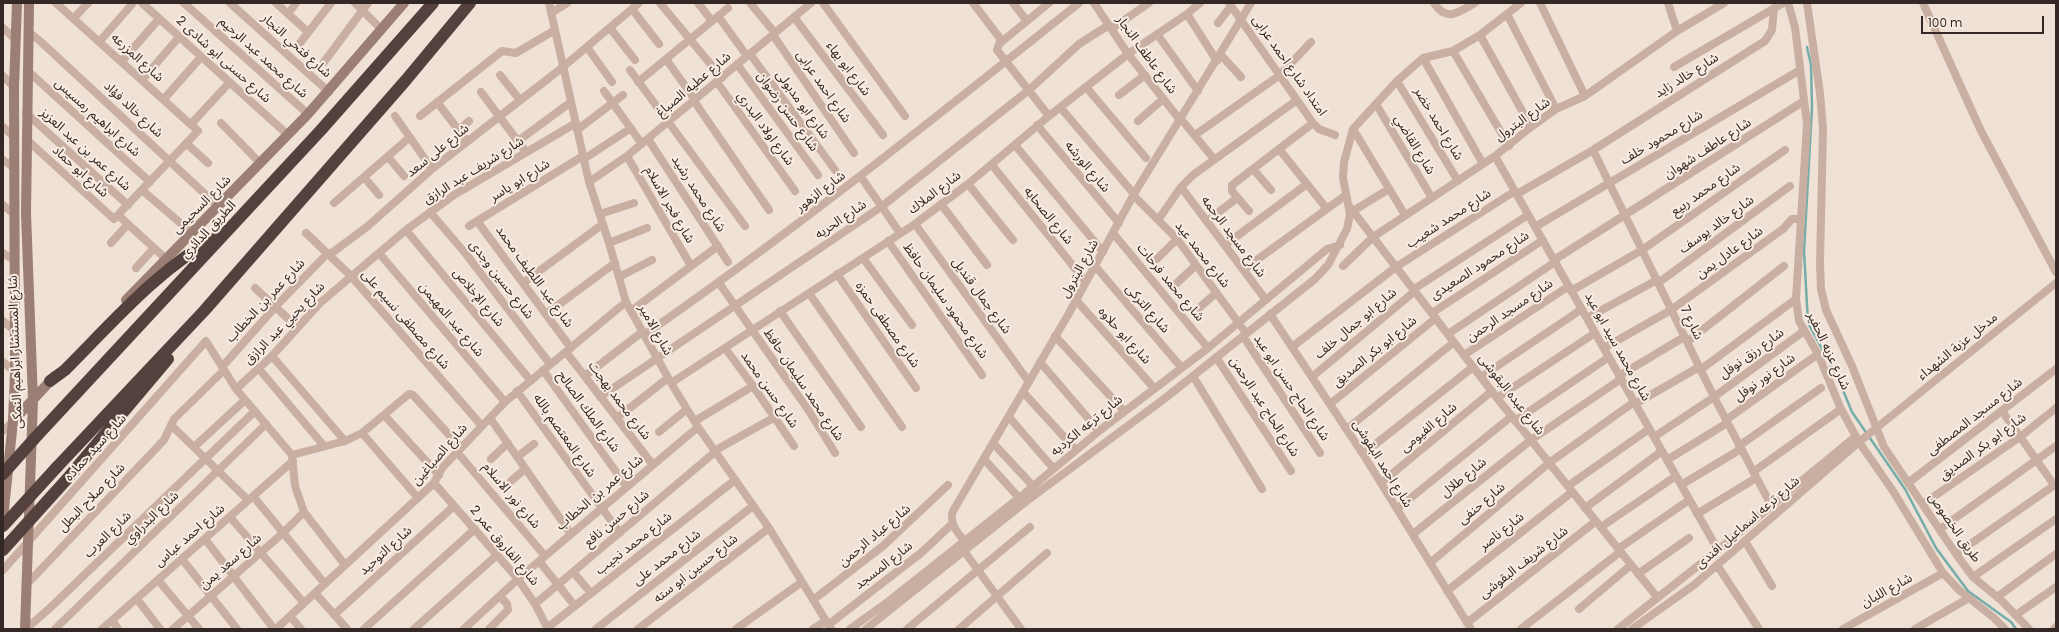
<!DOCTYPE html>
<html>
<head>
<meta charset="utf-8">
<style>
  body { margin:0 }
  #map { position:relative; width:2059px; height:632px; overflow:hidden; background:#f0e1d6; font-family:Poppins,sans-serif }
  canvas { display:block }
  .frame { position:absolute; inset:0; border:4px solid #332825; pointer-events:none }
  .scale { position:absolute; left:1921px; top:16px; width:123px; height:18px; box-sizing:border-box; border:2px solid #332825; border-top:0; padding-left:5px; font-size:12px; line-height:14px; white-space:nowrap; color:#332825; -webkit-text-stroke:3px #f9ece2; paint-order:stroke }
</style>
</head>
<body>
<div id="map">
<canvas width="2059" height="632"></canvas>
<div class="frame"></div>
<div class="scale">100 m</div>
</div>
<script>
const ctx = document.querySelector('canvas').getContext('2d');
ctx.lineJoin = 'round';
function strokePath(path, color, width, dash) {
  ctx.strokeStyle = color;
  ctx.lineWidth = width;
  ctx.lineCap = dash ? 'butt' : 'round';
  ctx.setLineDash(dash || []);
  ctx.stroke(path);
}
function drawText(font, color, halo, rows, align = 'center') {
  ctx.font = font + ' Poppins,"Noto Sans Arabic",sans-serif';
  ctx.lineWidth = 4;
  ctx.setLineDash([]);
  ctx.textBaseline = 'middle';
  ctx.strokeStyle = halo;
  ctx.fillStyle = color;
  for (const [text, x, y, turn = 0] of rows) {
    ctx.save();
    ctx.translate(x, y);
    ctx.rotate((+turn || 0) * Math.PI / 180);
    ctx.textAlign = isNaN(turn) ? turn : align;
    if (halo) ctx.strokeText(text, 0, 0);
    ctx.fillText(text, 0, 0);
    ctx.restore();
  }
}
strokePath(new Path2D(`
  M1807,47L1811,65L1812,107L1804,251L1808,323L1838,378L1852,412L1905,489L1936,548L1968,591L2011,622L2016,629`), '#75ada9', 2.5);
strokePath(new Path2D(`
  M142,3L288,135
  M184,3L308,114
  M230,3L329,92
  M276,3L308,32
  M355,3L382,30
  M549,3L589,182L609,243L626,302L671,383L698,427L769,528L831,629
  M660,3L722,78
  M698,3L712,21
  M750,3L775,33
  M823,3L905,116
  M973,3L999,37L1000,41L997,50L1049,116
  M1013,3L1027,21
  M1094,3L1128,54L1180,120
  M1229,3L1313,123L1319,129L1335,135
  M1434,3C1447,23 1458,12 1475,3
  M1540,3L1585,96
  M1668,3L1677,31
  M1788,3L1795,27L1807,124L1796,299L1799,321L1818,354L1841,409L1859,442L1893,491L1943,573L1959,590L1994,618L2005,629
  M1807,3L1820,93L1823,129L1820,264L1821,289L1826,310L1852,366L1884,447L1956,554L1973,577L2002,601L2029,629
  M1923,3L1981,131L2056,272
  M632,9L659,44
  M551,13L567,3
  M288,14L296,3
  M1187,14L1217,61
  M1507,14L1556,109
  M718,16L747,56
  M794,17L883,135
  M74,18L88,3
  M1218,23L1231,6
  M3,28L15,39
  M610,28L635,60
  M1111,29L1149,3
  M29,32L40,41L219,207
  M1157,34L1198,91
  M773,35L854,153
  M1480,35L1531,127
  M100,41L133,3
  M300,43L331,3
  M999,44L1049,3
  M587,47L612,82
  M1453,51L1509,146
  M750,54L835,170
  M1221,55L1241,77
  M1423,58L1483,164
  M666,59L695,100
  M122,61L159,19
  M324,62L368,3
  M737,64L818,175
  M1674,67L1783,3
  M630,70L745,226
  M28,71L150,182
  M500,75L520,100
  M3,76L14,87
  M143,79L179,37
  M1397,81L1458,181
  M638,82L728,8
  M717,82L795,191
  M1086,87L1146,158
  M604,91L642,144
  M481,92L526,152
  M1119,95L1145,75
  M164,99L201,57
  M694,101L769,210
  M437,102L467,141
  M1376,104L1432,198
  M1060,107L1134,194
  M26,113L128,205
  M395,116L432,169
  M420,116L502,51L516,53L555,30
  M1181,119L1214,159
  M1138,121L1163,99
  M192,123L229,83
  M221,123L260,163
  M1037,125L1119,223
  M3,127L13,136
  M1353,129L1405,215
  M459,130L469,121
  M577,130L623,95
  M1195,135L1280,75L1311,42
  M26,139L114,219L198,131L56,3
  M648,139L728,262
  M518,141L571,102
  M187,144L208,163
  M1015,145L1103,252
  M1279,149L1327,209
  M1593,150L1714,397L1771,505
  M627,156L691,266
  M1495,156L1718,550
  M388,157L404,176
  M584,159L631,128
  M3,160L13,167
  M992,165L1086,282
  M1253,169L1271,190
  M364,177L379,195
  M861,177L900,233
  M589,182L627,156L811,3
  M968,184L1013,240
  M1181,187L1266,300
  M142,190L192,233
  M1517,194L1593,150L1765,41L1772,30L1774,8
  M1134,196L1177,239L1246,333
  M334,203L410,137
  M941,204L987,265
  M3,205L14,214
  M1349,206L1497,398L1657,597
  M1249,211L1232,191V185L1313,123
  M1353,211L1389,189
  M430,212L466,254L550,364
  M600,214L634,203
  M118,215L166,259
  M1158,220L1181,187L1193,175L1297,100
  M477,221L571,348
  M1207,221L1237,198
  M915,224L1029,382
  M469,226L583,156
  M1535,227L1800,70
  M406,230L531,381
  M306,233L351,276L482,426
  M1113,233L1208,348
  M888,241L982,375
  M111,243L128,224
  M609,243L647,228
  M1225,245L1307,184
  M3,253L15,261
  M379,253L505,402
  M329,255L368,226L432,169L563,67L639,3
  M863,258L912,325
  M1157,259L1177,239
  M1554,260L1804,101
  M1095,266L1181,367
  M1343,266L1373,237L1495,156L1531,127L1556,109L1585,96L1677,31L1724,3
  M136,268L154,248
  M1243,270L1346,195
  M837,274L916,388
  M619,277L652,260
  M523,283L603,224
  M719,283L809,411L835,453
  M1177,283L1196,265
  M1658,283L1790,186
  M255,288L297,327
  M1414,289L1528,215
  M1571,291L1642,250L1785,150
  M809,293L902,427
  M1076,300L1154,388
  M1199,308L1216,293
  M631,311L718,246
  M780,311L861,427
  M1432,313L1543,240
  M546,314L615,263
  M1270,314L1363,454L1471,629
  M1587,318L1657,280
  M3,321L15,331
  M1448,334L1555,262
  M644,335C794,231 936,117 1079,3
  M1055,336L1124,411
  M1243,336L1320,453
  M1687,342L1784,266
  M1292,347L1396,267L1515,191
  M725,348L753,386L794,446
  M1604,348L1671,310L1783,229L1792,219H1801
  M566,352L653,465
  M1464,355L1569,286
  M272,356L345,441
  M1216,357L1291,471
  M3,362L15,372
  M1040,362L1099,431
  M222,367L276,306L328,253
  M259,369L324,446
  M543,370L627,487
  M1700,370L1796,299
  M585,376L642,332
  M1193,376L1262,489
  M1619,376L1684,337
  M1312,377L1415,291
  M1481,377L1582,309
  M671,383L915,224L968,184L1049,116L1128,54L1187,14L1200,3
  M236,389L272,356L320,303L406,230L454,195L576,123
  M517,391L620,533
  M1023,392L1075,449
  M600,397L881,207L1029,90L1079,44L1109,25
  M1497,398L1595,333
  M1330,404L1436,318
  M1635,404L1699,367
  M2002,411L2054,485
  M384,415L439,475
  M1009,417L1053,468
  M490,418L571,534
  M617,418L668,378
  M1726,420L1818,354
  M695,421L753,386
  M1515,421L1609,357
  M171,425L248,500
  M1347,429L1454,342
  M3,431L13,421
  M659,432L687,409
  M362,433L418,498
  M1654,437L1714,397L1804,331
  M993,443L1033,486
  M1739,446L1821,388
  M194,447L245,400
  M714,451L775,417
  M457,452L545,556
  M1363,454L1473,367
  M292,455L345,441L362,433L409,394L413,395L461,448
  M517,457L534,444
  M491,459L508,443
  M984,459L1022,501
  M1667,460L1727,423
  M1753,472L1841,409
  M511,481L525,469
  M434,483L518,579L535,604L548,629
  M1381,483L1492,391
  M1908,483L2056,369
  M1681,485L1741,449
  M1568,486L1649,429
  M253,496L325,584
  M1923,504L2020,437L2056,408
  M1585,508L1662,451
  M1397,509L1512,416
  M1697,514L1756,478
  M230,517L304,603
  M1601,527L1676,476
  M1940,529L2056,446
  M1413,534L1531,440L1621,379
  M205,539L274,629
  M1745,541L1772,586
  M969,547C961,536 948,525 953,511L1068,315L1134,194L1251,3
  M1618,549L1689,500
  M964,551L1021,629
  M1956,554L2056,484
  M182,559L237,629
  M539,561L575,606
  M1430,563L1549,463L1634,402
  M1717,565L1759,629
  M3,570L206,341L236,389L292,455L295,486L304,512L345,565
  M573,572L591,593
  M1638,574L1689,538
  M1973,577L2056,519
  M158,580L199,629
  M26,585L164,440L174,419L224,370
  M1447,591L1572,492
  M315,593L347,629
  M1997,597L2056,554
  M137,599L160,629
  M813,600L883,546L948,485
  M535,604L715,452
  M1579,609L1631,565
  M334,615L454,506
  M2016,615L2056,587
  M290,616L301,629
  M112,620L118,629
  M1467,623L1596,521
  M828,625L921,553L952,524
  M547,628L735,480
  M26,629L51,607L255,411
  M55,629L266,424
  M102,629L293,461
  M173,629L283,533L304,512
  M276,629L434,483L442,468L505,402L626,302
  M364,629L475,529
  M414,629L497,555
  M464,629L518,579L698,427
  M489,629L508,610L507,604L500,596
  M596,629L753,506
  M638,629L769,528
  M736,629L802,582
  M813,629L826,621
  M850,629L889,601L1019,498L1099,431L1208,348L1327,249L1340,245
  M866,629L1024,503L1164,399L1315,279L1328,265L1347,229L1350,214L1343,178L1344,162L1353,129L1397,81L1423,58L1453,51L1480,35L1521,3
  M907,629L1030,527
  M959,629L1047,553
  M1521,629L1620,552
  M1618,629L1718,550L1856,436
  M1632,629L1694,585L1859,442L2056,283
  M1843,629L1943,573
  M1915,629L1969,598
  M2054,629L2056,627`), '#c8afa2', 8);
strokePath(new Path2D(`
  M126,300L308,114L404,3
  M13,421L55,376
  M3,519L13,421L15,372L14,87L17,3
  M25,629L33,400L26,213L29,3`), '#9b7e74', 10);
strokePath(new Path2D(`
  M50,381L65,370C113,322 158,269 218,236
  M34,439L321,130L433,3
  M57,467L204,311L406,80L470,3
  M67,479L168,359`), '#54403c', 12);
strokePath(new Path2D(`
  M3,474L34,439
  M3,526L57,467
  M3,550L67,479`), '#54403c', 12);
drawText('13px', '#332825', '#f9ece2', [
  ["شارع فتحي النجار",296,46,42],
  ["شارع عاطف النجار",1146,55,54],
  ["شارع المزرعه",137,58,42],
  ["شارع محمد عبد الرحيم",263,58,42],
  ["شارع حسنى ابو شادى 2",223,60,42],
  ["امتداد شارع احمد عرابى",1289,66,55],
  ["شارع ابو بهاء",848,69,53],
  ["شارع خالد زايد",1687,76,-32],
  ["شارع عطيه الصباغ",694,85,-40],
  ["شارع احمد عرابى",823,87,55],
  ["شارع ابو مدبولى",802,105,54],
  ["شارع خالد فؤاد",133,110,43],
  ["شارع حسن رضوان",787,112,54],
  ["شارع ابراهيم رمسيس",97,118,42],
  ["شارع البترول",1523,120,-36],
  ["شارع احمد خضر",1438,124,59],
  ["شارع اولاد البدري",765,129,54],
  ["شارع محمود خلف",1662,138,-31],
  ["شارع القاضي",1414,145,59],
  ["شارع عاطف شهوان",1708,149,-33],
  ["شارع عمر بن عبد العزيز",85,150,42],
  ["شارع على سعد",438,151,-39],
  ["شارع الورشه",1087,167,50],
  ["شارع شريف عبد الرازق",474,171,-32],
  ["شارع ابو حماد",80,172,42],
  ["شارع ابو ياسر",520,181,-32],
  ["شارع محمد ربيع",1706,190,-35],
  ["شارع الزهور",821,192,-37],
  ["شارع الملاك",935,193,-37],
  ["شارع محمد رشيد",698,194,57],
  ["شارع السحيمى",202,205,-45],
  ["شارع فجر الاسلام",669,205,60],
  ["شارع الصحابه",1048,216,51],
  ["شارع محمد شعيب",1449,219,-33],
  ["شارع الحريه",841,220,-34],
  ["شارع خالد يوسف",1717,225,-36],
  ["الطريق الدائري",209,230,-47],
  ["شارع مسجد الرحمه",1233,237,53],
  ["شارع عادل يمن",1730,253,-36],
  ["شارع محمد عيد",1202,255,52],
  ["شارع محمود الصعيدى",1480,266,-33],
  ["شارع البترول",1080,269,-61],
  ["شارع عبد اللطيف محمد",534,277,54],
  ["شارع حسين وجدى",501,280,52],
  ["شارع محمد فرحات",1170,283,50],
  ["شارع جمال قنديل",981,296,54],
  ["شارع الإخلاص",478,298,50],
  ["شارع عمر بن الخطاب",266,301,-47],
  ["شارع محمود سليمان حافظ",945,301,55],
  ["شارع التركى",1147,309,49],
  ["شارع مسجد الرحمن",1510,311,-34],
  ["شارع مصطفى نسيم على",405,320,49],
  ["شارع عبد المهيمن",451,320,50],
  ["شارع 7",1691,323,64],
  ["شارع يحيي عبد الرازق",285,324,-46],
  ["شارع ابو جمال خلف",1356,324,-40],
  ["شارع مصطفى حمزه",887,325,55],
  ["شارع الامير",655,330,61],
  ["شارع ابو حلاوه",1124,336,48],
  ["شارع محمد سيد ابو عيد",1617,347,61],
  ["مدخل عزبة الشهداء",1958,347,-39],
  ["شارع عزبه الحفير",1828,351,65],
  ["شارع المستشار ابراهيم النمكى",16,352,-92],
  ["شارع ابو بكر الصديق",1375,352,-39],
  ["شارع رزق نوفل",1752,354,-36],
  ["شارع نور نوفل",1765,378,-36],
  ["شارع محمد سليمان حافظ",803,385,56],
  ["شارع الحاج حسن ابو عبد",1291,388,56],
  ["شارع حسن محمد",769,390,55],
  ["شارع عبده البقوشى",1511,395,52],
  ["شارع محمد بهجت",619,401,53],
  ["شارع الحاج عبد الرحمن",1264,407,57],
  ["شارع الملك الصالح",588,412,54],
  ["شارع مسجد المصطفى",1975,417,-38],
  ["شارع ترعه الكرديه",1087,426,-39],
  ["شارع الفيومى",1429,428,-40],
  ["شارع المعتصم بالله",564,436,55],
  ["شارع ابو بكر الصديق",1983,447,-36],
  ["شارع سيد حماده",96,448,-48],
  ["شارع الصباغين",440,455,-49],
  ["شارع احمد البقوشى",1382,464,58],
  ["شارع طلال",1464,478,-39],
  ["شارع عمر بن الخطاب",600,493,-40],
  ["شارع نور الاسلام",511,496,50],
  ["شارع صلاح البطل",92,498,-46],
  ["شارع حنفى",1482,504,-40],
  ["شارع البدراوي",152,518,-44],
  ["شارع حسن نافع",617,519,-40],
  ["شارع ترعه اسماعيل افندى",1748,523,-41],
  ["طريق الخصوص",1954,528,55],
  ["شارع ناصر",1502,532,-38],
  ["شارع العرب",108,535,-44],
  ["شارع احمد عباس",190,536,-41],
  ["شارع عباد الرحمن",875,536,-40],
  ["شارع محمد نجيب",634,544,-38],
  ["شارع الفاروق عمر 2",504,546,50],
  ["شارع التوحيد",386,551,-42],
  ["شارع محمد على",667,558,-38],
  ["شارع سعد يمن",231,562,-41],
  ["شارع شريف البقوشى",1524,563,-38],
  ["شارع المسجد",884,566,-38],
  ["شارع حسين ابو سته",696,569,-38],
  ["شارع اللبان",1887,591,-29]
]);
</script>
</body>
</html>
